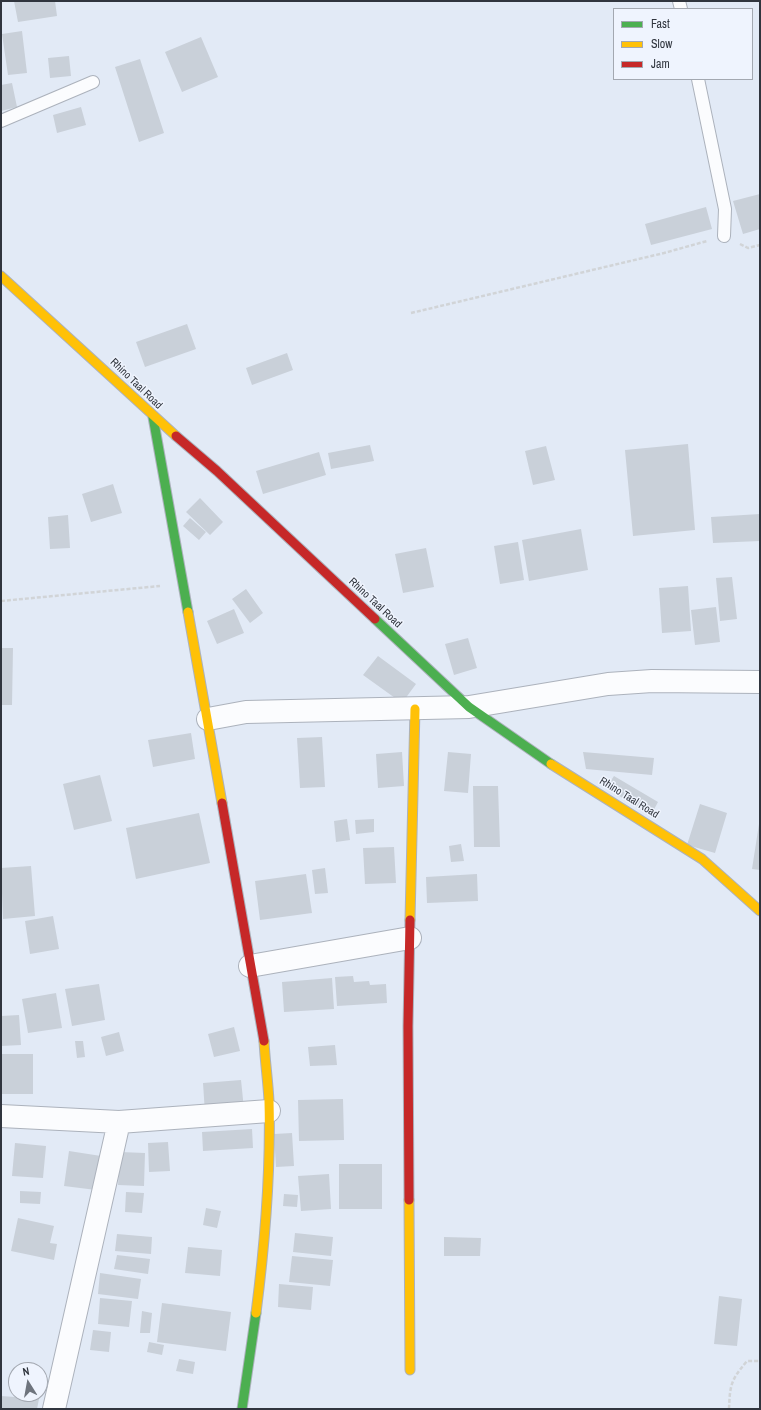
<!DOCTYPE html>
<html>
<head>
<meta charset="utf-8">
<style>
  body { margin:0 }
  #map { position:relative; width:761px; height:1410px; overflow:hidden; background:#e2eaf6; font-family:"Archivo Narrow",sans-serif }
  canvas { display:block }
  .frame { position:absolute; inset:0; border:2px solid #30353e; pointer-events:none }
  .legend { position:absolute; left:613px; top:8px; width:140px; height:72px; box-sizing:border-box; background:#eff4fe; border:1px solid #a3a8b1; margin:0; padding:5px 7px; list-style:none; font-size:12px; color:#30353e }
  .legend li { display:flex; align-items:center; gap:8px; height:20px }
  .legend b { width:20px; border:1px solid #a3a8b1 }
  .north { position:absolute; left:8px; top:1362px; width:40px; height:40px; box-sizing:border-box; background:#eff4fe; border:1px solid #a3a8b1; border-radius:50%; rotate:349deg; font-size:11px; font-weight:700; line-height:16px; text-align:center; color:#30353e }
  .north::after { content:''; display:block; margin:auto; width:14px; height:18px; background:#6e747e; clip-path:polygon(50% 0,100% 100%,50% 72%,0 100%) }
</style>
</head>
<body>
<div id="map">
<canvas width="761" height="1410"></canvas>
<div class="frame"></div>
<ul class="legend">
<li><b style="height:5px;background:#4caf50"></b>Fast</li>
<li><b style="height:5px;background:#ffc107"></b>Slow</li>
<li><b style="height:5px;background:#c62828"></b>Jam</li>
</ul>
<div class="north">N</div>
</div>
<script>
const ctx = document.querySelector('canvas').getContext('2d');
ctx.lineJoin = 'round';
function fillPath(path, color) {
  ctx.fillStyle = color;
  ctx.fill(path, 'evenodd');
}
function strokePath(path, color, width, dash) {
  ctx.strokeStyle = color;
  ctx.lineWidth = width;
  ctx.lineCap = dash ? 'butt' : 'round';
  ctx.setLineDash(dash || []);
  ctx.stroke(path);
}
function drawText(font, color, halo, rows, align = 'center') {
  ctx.font = font + ' "Archivo Narrow",sans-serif';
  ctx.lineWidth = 3;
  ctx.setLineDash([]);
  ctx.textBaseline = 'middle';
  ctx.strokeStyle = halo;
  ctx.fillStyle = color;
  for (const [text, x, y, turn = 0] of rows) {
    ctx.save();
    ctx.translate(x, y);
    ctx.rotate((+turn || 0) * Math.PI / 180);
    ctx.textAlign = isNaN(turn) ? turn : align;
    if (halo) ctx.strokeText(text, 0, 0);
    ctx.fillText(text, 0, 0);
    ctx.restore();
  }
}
fillPath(new Path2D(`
  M14,1H55L57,16L18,22Z
  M22,31L27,73L8,75L2,34Z
  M201,37L218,77L182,92L165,52Z
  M69,56L71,76L50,78L48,58Z
  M140,59L164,133L139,142L115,67Z
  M12,83L17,107L1,111V85Z
  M81,107L86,125L57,133L53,115Z
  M760,194V229L743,234L733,201Z
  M706,207L712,229L651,245L645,224Z
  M187,324L196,349L145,367L136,342Z
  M287,353L293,370L252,385L246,368Z
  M688,444L695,530L633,536L625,450Z
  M370,445L374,461L331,469L328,453Z
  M546,446L555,480L533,485L525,451Z
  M319,452L326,475L263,494L256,471Z
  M113,484L122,513L91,522L82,494Z
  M200,498L223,522L210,535L186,512Z
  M760,514V541L713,543L711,517Z
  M68,515L70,548L50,549L48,517Z
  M190,518L206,532L199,540L183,526Z
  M581,529L588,570L529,581L522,540Z
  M518,542L524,580L500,584L494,546Z
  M426,548L434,587L403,593L395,554Z
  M732,577L737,619L720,621L716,578Z
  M688,586L691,631L662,633L659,588Z
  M246,589L263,613L250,623L232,599Z
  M716,607L720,642L695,645L691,610Z
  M234,609L244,633L217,644L207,621Z
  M468,638L477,668L454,675L445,644Z
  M1,648H13L12,705H1Z
  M378,656L416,684L402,703L363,675Z
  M191,733L195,759L153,767L148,740Z
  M322,737L325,787L300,788L297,738Z
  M402,752L404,786L378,788L376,754Z
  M448,752L471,754L468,793L444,791Z
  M583,752L654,758L652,775L586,769Z
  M100,775L112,821L74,830L63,784Z
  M614,776L658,802L651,815L606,788Z
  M473,786H498L500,847H474Z
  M700,804L727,813L715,853L687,845Z
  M199,813L210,863L136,879L126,828Z
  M347,819L350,840L336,842L334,821Z
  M374,819V832L356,834L355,820Z
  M759,824H760V870L752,869Z
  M461,844L464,861L451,862L449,846Z
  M394,847L396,883L365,884L363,848Z
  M31,866L35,916L3,919L1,868Z
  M325,868L328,893L315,894L312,870Z
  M306,874L312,913L260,920L255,881Z
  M477,874L478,901L427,903L426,877Z
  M53,916L59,949L30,954L25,921Z
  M353,976L354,982L369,981L370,985L386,984L387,1003L337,1006L335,977Z
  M332,978L334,1009L284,1012L282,982Z
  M99,984L105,1020L72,1026L65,989Z
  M56,993L62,1028L28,1033L22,999Z
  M19,1015L21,1045L1,1046V1016Z
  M234,1027L240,1051L214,1057L208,1034Z
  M119,1032L124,1051L106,1056L101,1037Z
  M75,1041H83L85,1057L77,1058Z
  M335,1045L337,1065L310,1066L308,1047Z
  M1,1054H33V1094H1Z
  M241,1080L244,1109L205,1113L203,1083Z
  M343,1099L344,1140L299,1141L298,1100Z
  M252,1129L253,1148L203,1151L202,1132Z
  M292,1133L294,1166L276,1167L274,1134Z
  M168,1142L170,1171L149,1172L148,1143Z
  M15,1143L46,1146L43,1178L12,1176Z
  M69,1151L101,1156L96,1190L64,1186Z
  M120,1152L145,1153L144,1186L118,1185Z
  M339,1164H382V1209H339Z
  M329,1174L331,1209L301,1211L298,1176Z
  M20,1191L41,1192L40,1204L20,1203Z
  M126,1192L144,1193L142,1213L125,1212Z
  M284,1194L298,1195L297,1207L283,1206Z
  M206,1208L221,1211L217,1228L203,1225Z
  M18,1218L54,1226L50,1243L57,1244L54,1260L11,1251Z
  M295,1233L333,1237L331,1256L293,1252Z
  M117,1234L152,1237L151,1254L115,1251Z
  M444,1237L481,1238L480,1256H444Z
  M188,1247L222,1250L220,1276L185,1273Z
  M117,1255L150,1259L148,1274L114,1269Z
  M292,1256L333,1260L330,1286L289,1282Z
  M100,1273L141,1279L138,1299L98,1294Z
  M279,1284L313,1287L311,1310L278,1307Z
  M719,1296L742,1299L737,1346L714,1344Z
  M100,1298L132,1301L129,1327L98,1324Z
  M162,1303L231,1312L226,1351L157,1342Z
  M142,1311L152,1313L150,1333H140Z
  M93,1330L111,1332L109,1352L90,1350Z
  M149,1342L164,1345L162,1355L147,1352Z
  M179,1359L195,1362L193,1374L176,1371Z
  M15,1394H40L37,1409H1V1396L15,1397Z`), '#c9d0d9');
const lane = new Path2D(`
  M679,1L681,9
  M698,79L725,209L724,236
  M1,121L93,82`);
const street = new Path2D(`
  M208,719L246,712L469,707L608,684L652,681L760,682
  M250,966L410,938
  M1,1116L119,1122L269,1111
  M54,1409L119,1122`);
const fast = new Path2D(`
  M153,417L188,612
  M375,619L469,707L551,764
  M242,1409L256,1313`);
const slow = new Path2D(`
  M1,276L176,436
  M188,612L222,803
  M551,764L702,859L760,911
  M410,920L415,709
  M409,1200L410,1370
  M256,1313C265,1243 271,1172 269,1101C268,1081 265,1061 264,1041`);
const jam = new Path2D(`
  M176,436L217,471L375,619
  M222,803L264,1041
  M409,1200L408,1026L410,920`);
strokePath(lane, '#acb2bc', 14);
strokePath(street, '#acb2bc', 24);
strokePath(fast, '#acb2bc', 11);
strokePath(slow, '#acb2bc', 11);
strokePath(jam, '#acb2bc', 11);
strokePath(new Path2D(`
  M740,244L748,248L760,245
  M411,313L664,253L707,241
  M1,601L160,586
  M729,1409C730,1384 731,1380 747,1361H760`), '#d1d4d7', 2.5, [4, 2]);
strokePath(lane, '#fbfcfe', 12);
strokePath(street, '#fbfcfe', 22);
strokePath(fast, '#4caf50', 9);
strokePath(slow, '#ffc107', 9);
strokePath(jam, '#c62828', 9);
drawText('11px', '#30353e', '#eff4fe', [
  ["Rhino Taal Road",136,384,44],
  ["Rhino Taal Road",375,603,43],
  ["Rhino Taal Road",629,798,32]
]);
</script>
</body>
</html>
